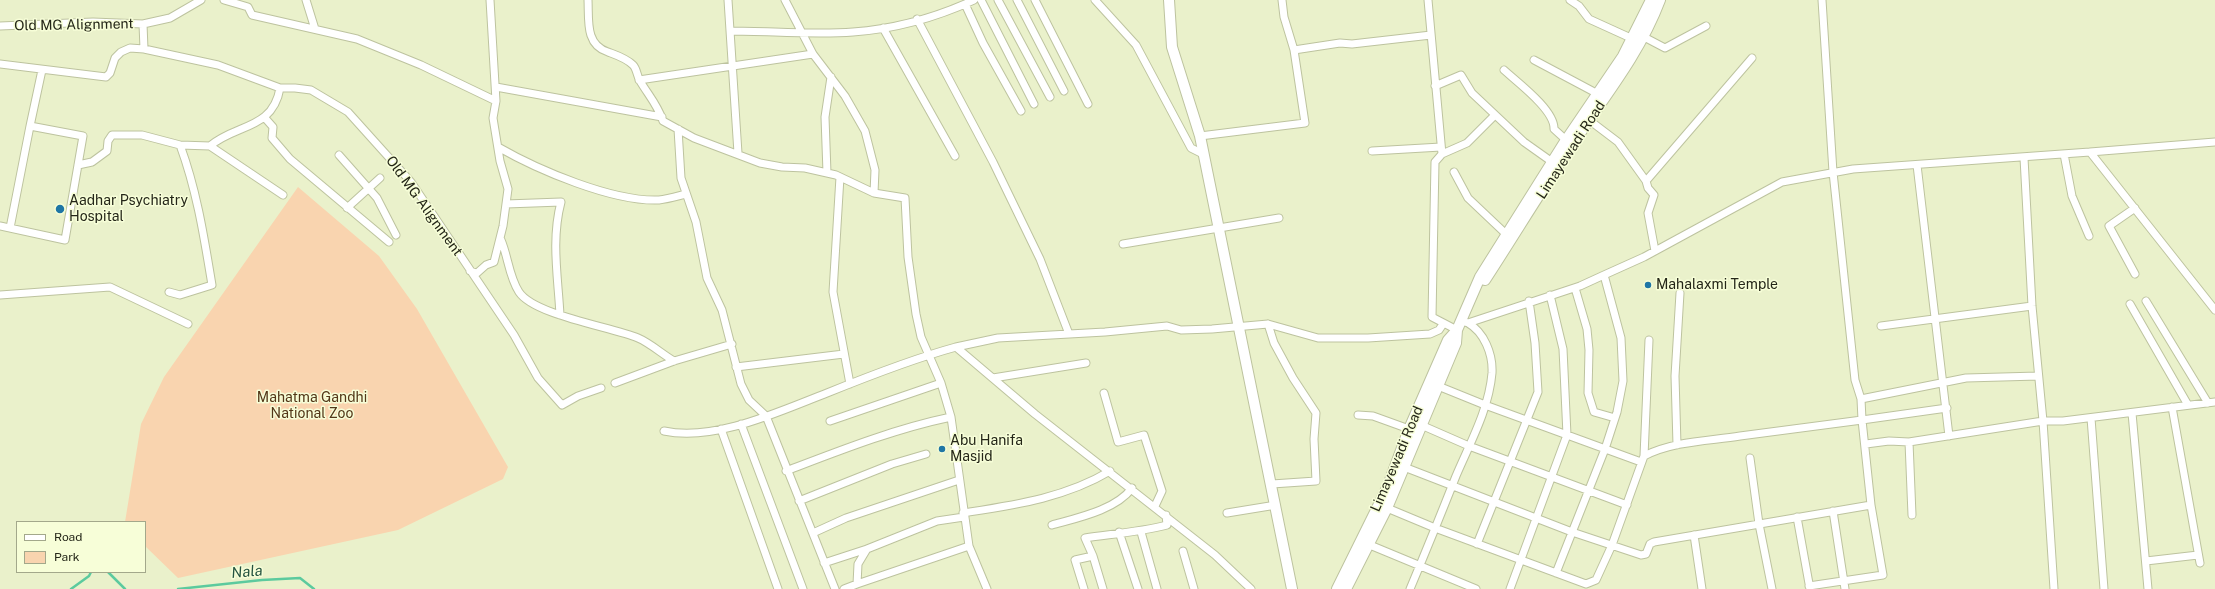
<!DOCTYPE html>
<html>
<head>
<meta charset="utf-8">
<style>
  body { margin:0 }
  #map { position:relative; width:2215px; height:589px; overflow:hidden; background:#eaf1cb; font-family:"Public Sans",sans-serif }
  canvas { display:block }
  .legend { position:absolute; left:16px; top:521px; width:130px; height:52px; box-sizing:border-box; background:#f7fed8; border:1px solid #a3a88b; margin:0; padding:5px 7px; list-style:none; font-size:12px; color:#242618 }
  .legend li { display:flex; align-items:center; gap:8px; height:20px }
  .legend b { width:20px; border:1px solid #a3a88b }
</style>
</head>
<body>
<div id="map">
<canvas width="2215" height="589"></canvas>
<ul class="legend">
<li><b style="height:5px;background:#fff"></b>Road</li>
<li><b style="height:11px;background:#f9d4af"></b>Park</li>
</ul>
</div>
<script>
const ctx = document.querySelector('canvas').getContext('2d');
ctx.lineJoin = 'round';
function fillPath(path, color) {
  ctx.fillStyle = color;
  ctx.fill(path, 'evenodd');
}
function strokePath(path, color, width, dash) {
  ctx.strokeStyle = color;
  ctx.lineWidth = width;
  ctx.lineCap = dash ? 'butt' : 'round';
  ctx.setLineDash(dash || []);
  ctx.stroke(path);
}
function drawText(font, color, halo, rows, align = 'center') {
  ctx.font = font + ' "Public Sans",sans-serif';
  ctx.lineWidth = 3;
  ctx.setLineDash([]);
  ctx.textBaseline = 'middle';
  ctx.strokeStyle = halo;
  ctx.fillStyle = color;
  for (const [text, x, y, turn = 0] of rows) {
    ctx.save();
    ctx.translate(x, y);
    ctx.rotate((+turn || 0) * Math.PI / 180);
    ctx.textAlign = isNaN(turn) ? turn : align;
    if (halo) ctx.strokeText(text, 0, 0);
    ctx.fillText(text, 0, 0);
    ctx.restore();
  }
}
fillPath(new Path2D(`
  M298,187L379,256L417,309L508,467L503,479L398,530L178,578L145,546V522H125L141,424L164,377Z`), '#f9d4af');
strokePath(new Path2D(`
  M108,572L125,589
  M71,589L89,576L91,572
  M178,589L262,580L300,578L314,589`), '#5cca9e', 2.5);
const street = new Path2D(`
  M224,0L248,7L252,15L357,39L421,65L496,101L493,118L500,161L508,189L503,226L494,262L486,265L477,273L470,271
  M306,0L315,29
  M490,0L496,101
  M588,0C589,20 585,45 608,52C616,55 626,58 633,65C637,69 637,76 640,81C649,96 657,104 663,121L694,138L760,163L782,167L805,168L836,175L874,193L905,198L908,257L916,314L921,337L941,383L951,417L969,546L987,589
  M728,0L738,153
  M785,0L813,54L845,96L865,131L875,170L874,193
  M981,0L1034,104
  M998,0L1050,97
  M1017,0L1064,91
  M1035,0L1088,104
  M1095,0L1136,45L1191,148L1203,154
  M1428,0L1442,154L1435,162L1432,317L1457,330
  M1570,0L1579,6L1589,19L1633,39
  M1822,0L1833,172L1855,380L1861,399
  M965,4L983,43L1021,111
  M917,19L993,162L1040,259L1069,334
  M143,24L144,49
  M0,26L93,22L143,24L170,18L201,0
  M883,28L955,156
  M730,31C770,31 814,35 853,32C894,29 937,17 974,0
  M1644,37L1665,48L1706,26
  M1294,50L1340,43L1352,44L1431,35
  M1534,60L1598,94
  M0,64L106,77L110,73L115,58L121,52L130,48L144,49L218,65L280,88H295L311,90L348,112L411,182L514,335L538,378L562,405L578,396L601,388
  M1504,70C1517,82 1555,110 1554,129L1566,140
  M639,80L813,54
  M1435,86L1461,75L1472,93L1524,142L1555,164
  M496,87L662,117
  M265,118L273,127L272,138L290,159L389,242
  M1589,120L1618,142L1646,181L1648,188L1654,195L1648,213L1655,251
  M678,129L681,178L696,222L707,278L722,310L741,384L749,400L766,416L835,589
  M1200,136L1305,123L1294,50L1284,17L1282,0
  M210,146C235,124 273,130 280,88
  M498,147C538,170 613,202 659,200C668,199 678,196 686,194
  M1372,151L1441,147
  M2090,152L2215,142
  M1442,154L1467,143L1495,115
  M2064,154L2072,196L2089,236
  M339,155L377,198L396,235
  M78,165L92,162L107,151L108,141L112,135H142L180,145L210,146L283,195
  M1917,165L1949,436
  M1454,172L1468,198L1506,234
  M827,173L825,117L831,77
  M840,177L833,292L850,384
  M1646,181L1752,58
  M506,204L561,202C551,240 558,277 560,315
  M347,208L380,178
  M0,226L65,240L83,136L30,126L42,70
  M10,228L30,126
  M501,240C508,256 509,277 519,292C534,315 611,327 638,338C650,343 662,354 674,361
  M1123,244L1279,218
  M2135,274L2109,226L2135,208
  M1575,288L1587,329L1589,350L1588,393L1594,412L1615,418
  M169,292L180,295L212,285C204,237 197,191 180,145
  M0,295L110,287L188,324
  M2146,301L2208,403
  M2130,304L2188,405
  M1461,321L1468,323L1580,286L1604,275L1644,257L1782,182L1853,169L2090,152L2215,310
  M1268,324L1274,343L1293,378L1316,413L1314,439L1316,481L1272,484
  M1881,326L2032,306
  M736,367L844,354
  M993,378L1086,363
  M615,383L674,361L732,344
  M1438,386L1485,405L1641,462
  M1104,393L1118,442L1144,435L1162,491L1155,506
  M2172,407L2200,563
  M1947,408L1862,420L1861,399L1966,378L2038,376
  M2132,413L2148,589
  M1358,415L1373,416L1409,429
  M2091,418L2104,589
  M830,421L941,383
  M741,424L803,589
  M1421,425L1469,446L1627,505
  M721,429L778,589
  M664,431C715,442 780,411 827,393C869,376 912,359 956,347
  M1909,442L2043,421L2032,306L2024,158
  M1866,444L1889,441L1909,442L1912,515
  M1677,445L1675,376L1680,293
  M1644,456L1649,340
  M1750,458L1759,524L1772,589
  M1404,467L1572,532L1641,555L1646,554L1650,544L1654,542L1871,505
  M786,471C841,450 894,429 951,417
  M799,501L892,464L926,454
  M1387,508L1435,528L1586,584L1596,580L1612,545L1644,456C1674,441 1708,441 1740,436C1781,431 1821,425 1862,420L1871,505L1883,575L1809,586
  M1833,511L1845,589
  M963,513C1014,505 1065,498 1110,471
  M1227,513L1276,505
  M1797,517L1810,589
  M1052,525C1077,518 1116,510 1132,488
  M1119,532L1138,589
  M1141,532L1157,589
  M813,533L846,518L959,480
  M1694,535L1702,589
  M1365,543L1476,589
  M1477,544L1538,392L1535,343L1529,301
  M1183,551L1194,589
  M1093,556L1103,589
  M2146,561L2198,555
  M824,563L867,549
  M1556,573L1605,449L1617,412L1623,381L1621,338L1604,275
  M857,584L969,546
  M844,589L857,584L858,564L867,549L937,521L964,517
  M1084,589L1075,560L1093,556L1085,538C1112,534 1140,532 1167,525L1166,515
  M1251,589L1215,555L1035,414L956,347L998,338L1105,332L1167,326L1181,330L1212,329L1268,324L1318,338H1368L1430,334L1439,330L1443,324
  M1410,589C1426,551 1441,514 1456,476C1470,443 1489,409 1492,373C1493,354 1484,332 1468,323
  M1510,589L1567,435L1563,349L1550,295
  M2054,589L2043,421H2063L2215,402`);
const secondary = new Path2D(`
  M1169,0L1172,47L1200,136L1292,589
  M1485,280C1515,234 1543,187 1574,142C1605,96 1640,53 1660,0
  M1337,589L1387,488L1409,429L1448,340L1457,330L1480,277L1566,140L1623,56L1651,0
  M1346,589L1387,508L1456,343L1457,330`);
strokePath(street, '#bdc39f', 9);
strokePath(secondary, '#bdc39f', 12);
strokePath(street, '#fff', 7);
strokePath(secondary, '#fff', 10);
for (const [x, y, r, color] of [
  [60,209,5,"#1f76a5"],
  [1648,285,4,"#1f76a5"],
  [942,449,4,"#1f76a5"]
]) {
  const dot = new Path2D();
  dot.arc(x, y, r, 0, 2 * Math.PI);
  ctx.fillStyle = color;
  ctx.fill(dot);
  strokePath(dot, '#f7fed8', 1.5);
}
drawText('14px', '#242618', '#f7fed8', [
  ["Old MG Alignment",74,25,-1],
  ["Limayewadi Road",1571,150,-57],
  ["Old MG Alignment",424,206,54],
  ["Limayewadi Road",1397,459,-67]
]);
drawText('14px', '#242618', '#f7fed8', [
  ["Aadhar Psychiatry",69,201],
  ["Hospital",69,217],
  ["Mahalaxmi Temple",1656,285],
  ["Abu Hanifa",950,441],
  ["Masjid",950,457]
], 'left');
drawText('14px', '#533718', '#f7fed8', [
  ["Mahatma Gandhi",312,398],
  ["National Zoo",312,414]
]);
drawText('italic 15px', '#255340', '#f7fed8', [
  ["Nala",247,572,-5]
]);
</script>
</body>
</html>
